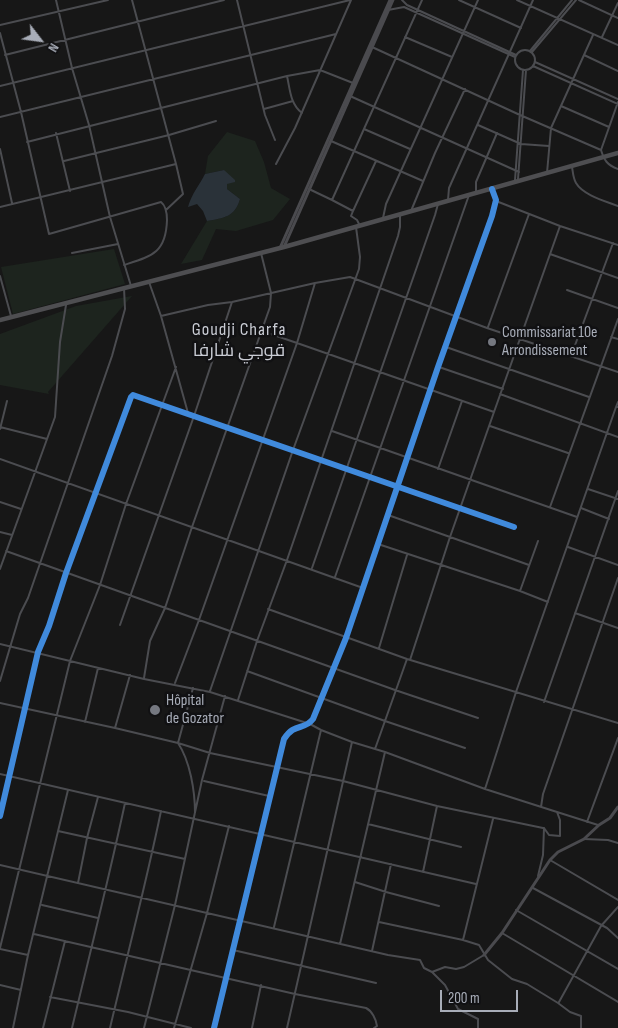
<!DOCTYPE html>
<html>
<head>
<meta charset="utf-8">
<style>
  body { margin:0 }
  #map { position:relative; width:618px; height:1028px; overflow:hidden; background:#171717; font-family:"Sofia Sans Condensed",sans-serif }
  canvas { display:block }
  .north { position:absolute; left:15px; top:15px; width:50px; height:50px; -webkit-text-stroke:4px #111113; paint-order:stroke; rotate:120deg; font-size:14px; font-weight:700; line-height:20px; text-align:center; color:#a8adb8 }
  .north::after { content:''; display:block; margin:auto; width:18px; height:22px; background:#a8adb8; clip-path:polygon(50% 0,100% 100%,50% 72%,0 100%) }
  .scale { position:absolute; left:440px; top:990px; width:78px; height:22px; box-sizing:border-box; border:2px solid #a8adb8; border-top:0; padding-left:6px; font-size:15px; line-height:18px; white-space:nowrap; color:#a8adb8; -webkit-text-stroke:4px #111113; paint-order:stroke }
</style>
</head>
<body>
<div id="map">
<canvas width="618" height="1028"></canvas>
<div class="north">N</div>
<div class="scale">200 m</div>
</div>
<script>
const ctx = document.querySelector('canvas').getContext('2d');
ctx.lineJoin = 'round';
function fillPath(path, color) {
  ctx.fillStyle = color;
  ctx.fill(path, 'evenodd');
}
function strokePath(path, color, width, dash) {
  ctx.strokeStyle = color;
  ctx.lineWidth = width;
  ctx.lineCap = dash ? 'butt' : 'round';
  ctx.setLineDash(dash || []);
  ctx.stroke(path);
}
function drawText(font, color, halo, rows, align = 'center') {
  ctx.font = font + ' "Sofia Sans Condensed",Cairo,sans-serif';
  ctx.lineWidth = 5;
  ctx.setLineDash([]);
  ctx.textBaseline = 'middle';
  ctx.strokeStyle = halo;
  ctx.fillStyle = color;
  for (const [text, x, y, turn = 0] of rows) {
    ctx.save();
    ctx.translate(x, y);
    ctx.rotate((+turn || 0) * Math.PI / 180);
    ctx.textAlign = isNaN(turn) ? turn : align;
    if (halo) ctx.strokeText(text, 0, 0);
    ctx.fillText(text, 0, 0);
    ctx.restore();
  }
}
fillPath(new Path2D(`
  M227,132L255,141L264,162L271,188L290,199L273,220L236,231L216,229L202,260L181,264L207,221C224,218 235,217 240,199L227,189L224,170L205,174L208,156Z
  M114,249L125,284L13,314L1,267Z
  M132,296L48,392L49,394L0,385V334L76,306Z`), '#1d241e');
fillPath(new Path2D(`
  M224,170L235,180V182L227,184V189L240,199C235,217 224,218 207,221L203,211L197,204L188,207C192,193 199,186 205,174Z`), '#2a3239');
strokePath(new Path2D(`
  M56,0L72,68L89,125L110,217L131,286
  M132,0L176,164
  M237,0L265,115L275,140
  M402,0L407,5L516,55
  M459,0L521,28
  M517,0L618,45
  M579,0L618,18
  M388,10L404,7L515,57
  M0,25L108,0
  M0,33L21,112L49,234L161,202C166,206 167,213 167,220C166,253 152,256 124,265
  M405,37L452,57
  M602,37L618,3
  M372,47L520,115L601,150
  M515 60a10 10 0 1 1 20 0a10 10 0 1 1-20 0Z
  M530,51L572,0
  M532,52L576,0
  M5,55L224,0
  M584,55L618,71
  M535,62L618,99
  M533,66L618,104
  M287,76C290,89 290,104 302,113
  M0,86L350,0
  M350,96L519,172
  M618,102L601,150C604,160 607,165 618,169
  M561,106L609,127
  M264,109L293,101
  M0,117L336,34
  M478,125L521,144L549,146
  M364,129L410,149
  M56,133L70,191
  M331,141L423,181
  M27,142L287,76L320,70L353,83
  M0,149L12,203
  M64,161L169,135L216,121
  M276,164L295,128L351,0
  M572,167C573,172 573,178 576,183C583,195 605,201 618,206
  M547,173L551,128L593,35
  M518,179L526,70
  M515,180L523,70
  M309,189L332,200
  M476,191V182L497,133
  M448,200L449,188L533,0
  M496,201L560,226L618,245
  M0,207L176,164L183,194L166,210
  M353,211L376,161
  M411,211L435,153L465,89
  M383,218L386,204L478,0
  M360,226L357,220L351,216L353,211L332,200L422,0
  M72,253L118,244
  M550,254L618,278
  M0,276L11,316
  M149,282L161,316L188,413
  M315,283L297,343L494,412L450,537L410,660
  M567,290L618,308
  M161,316L208,305L232,302L315,283L350,277L487,328L618,372
  M488,327L529,214
  M611,337L618,339
  M446,347L589,397
  M571,356L613,243
  M439,367L503,389
  M500,394L618,437
  M618,402L616,407H618
  M494,412L560,226
  M490,426L568,453
  M0,427L47,439
  M0,429L7,401
  M332,431L577,517
  M0,459L363,588
  M438,469L462,401
  M588,489L618,499
  M0,502L21,509
  M550,507L618,319
  M581,508L609,519
  M388,515L529,565
  M0,532L12,535
  M378,544L520,591L548,602
  M568,547L618,565
  M6,551L395,690L478,718
  M312,568L435,215L438,204
  M0,569L55,417L60,342L66,305
  M335,577L469,195
  M520,591L538,541
  M268,609L407,659L618,723
  M575,613L618,628
  M120,625L194,416L232,302
  M0,644L144,679L210,692L310,724L321,730L352,742L385,752L485,789L557,812L560,820V836L549,835L544,828
  M379,648L407,555
  M247,671L385,721L465,748
  M144,678L150,641L165,608L192,527L270,307L271,293L261,253
  M0,681L20,614L28,598L112,356L125,309L124,288
  M175,683L199,620L297,343L262,331
  M193,688L178,743C190,761 195,791 195,813
  M210,691L293,450L359,269L360,257L356,227
  M238,700L257,641L287,560L398,236L400,227V215
  M544,702L618,491
  M0,703L115,728L178,743L210,753L343,781L437,806L543,828
  M85,722L98,668
  M115,728L130,675
  M375,749L407,659
  M0,774L476,884
  M204,781L269,796
  M485,789L516,692L616,407
  M541,807L543,794L618,578
  M557,812L598,825
  M0,816L38,652L49,626L66,573L131,397L133,395L514,527
  M587,822L618,738
  M368,824L461,847
  M58,831L185,859
  M584,839L608,840L618,843
  M550,860L618,900
  M0,865L388,955L420,960L424,968L432,972L445,985L458,1009L478,1019V1028
  M423,872L437,806
  M538,876L543,855L544,828
  M355,882L386,892L439,906
  M78,883L87,838L98,797
  M533,888L607,928L618,938
  M42,905L98,918
  M516,910L618,969
  M379,922L463,940L479,945L488,960L512,979L527,984L558,1003L570,1012L581,1016V1028
  M274,927L321,730
  M502,933L618,1002
  M34,934L295,994L366,1008C372,1011 376,1019 377,1026L374,1028
  M463,940L493,819
  M340,944L385,752
  M0,948L70,661L100,585L126,504L176,367
  M0,949L28,955
  M233,950L376,983
  M372,951L391,864
  M432,972L445,967L456,969L464,967L484,955
  M0,985L21,990
  M50,997L128,1012L191,1028
  M559,1002L601,926L618,907
  M13,1028L28,955L68,790
  M43,1028L65,941
  M72,1028C90,953 109,878 125,803
  M110,1028C127,956 146,884 161,811
  M144,1028L175,905L202,780L225,696
  M174,1028L207,913L229,826
  M252,1028L261,985
  M287,1028L352,742`), '#4b4c50', 2);
strokePath(new Path2D(`
  M284,247L393,0
  M280,248L390,0
  M484,955L502,933L550,860L558,852L584,839L599,825L610,818L618,807
  M214,1028L284,739C295,722 304,731 313,719L346,638L438,367L492,216L496,200L492,189`), '#4a4a4e', 3);
strokePath(new Path2D(`
  M0,320L284,247L618,153`), '#4e4e51', 4.5);
strokePath(new Path2D(`
  M0,816L38,652L49,626L66,573L131,397L133,395L514,527
  M214,1028L284,739C295,722 304,731 313,719L346,638L438,367L492,216L496,200L492,189`), '#408adc', 6);
for (const [x, y, r, color] of [
  [492,342,5,"#757880"],
  [155,710,6,"#757880"]
]) {
  const dot = new Path2D();
  dot.arc(x, y, r, 0, 2 * Math.PI);
  ctx.fillStyle = color;
  ctx.fill(dot);
  strokePath(dot, '#111113', 2);
}
drawText('16px', '#a8adb8', '#111113', [
  ["Commissariat 10e",502,333],
  ["Arrondissement",502,351],
  ["Hôpital",166,701],
  ["de Gozator",166,719]
], 'left');
ctx.letterSpacing = '1px';
drawText('18px', '#c9ccd4', '#111113', [
  ["Goudji Charfa",239,330],
  ["قوجي شارفا",239,351]
]);
ctx.letterSpacing = '0px';
</script>
</body>
</html>
